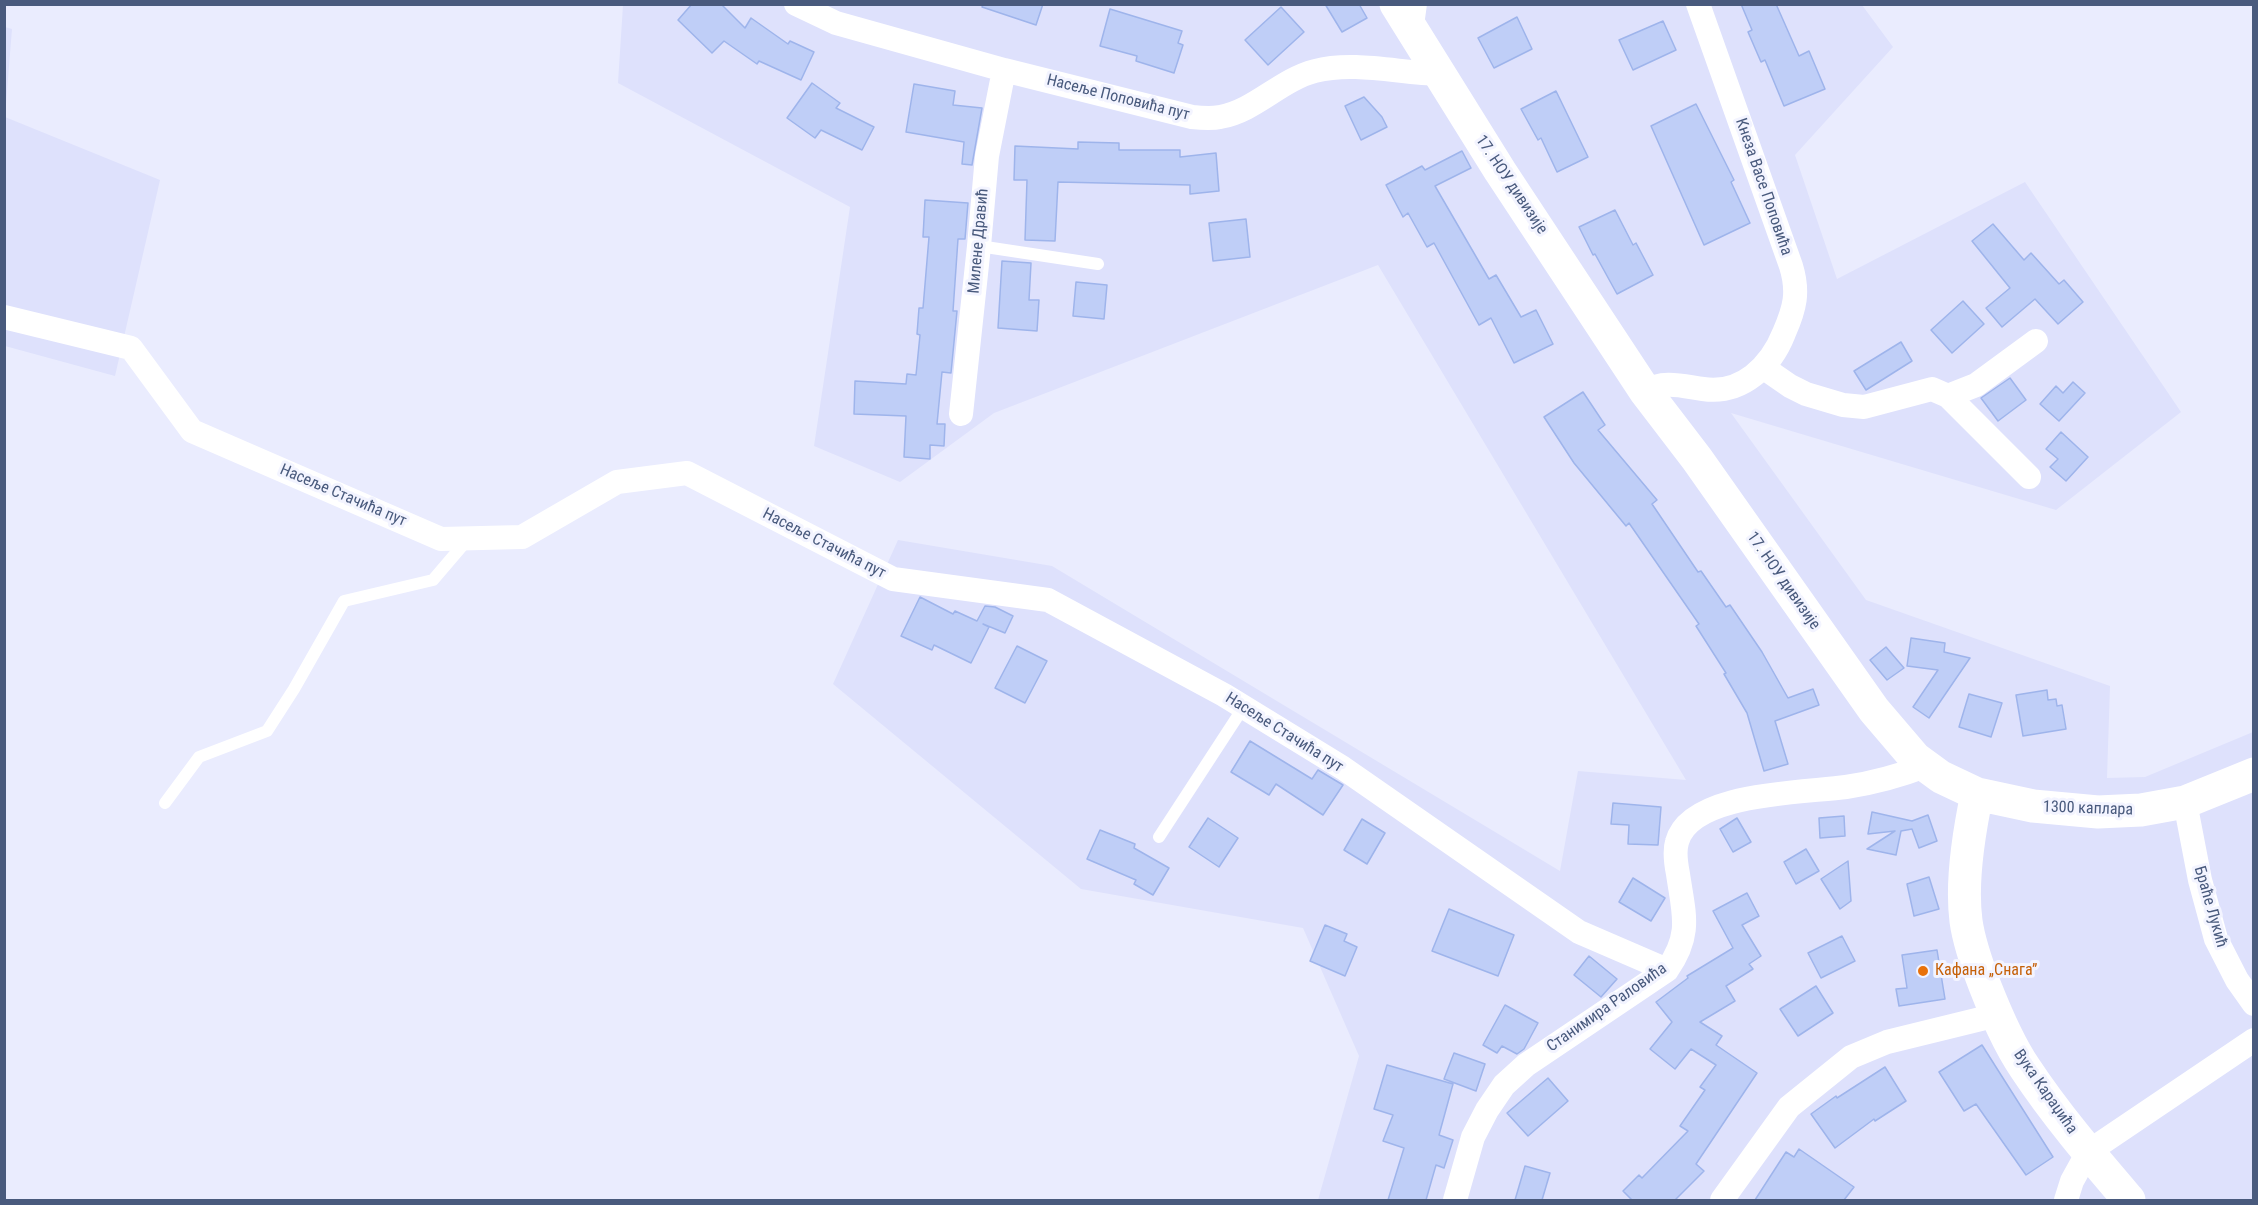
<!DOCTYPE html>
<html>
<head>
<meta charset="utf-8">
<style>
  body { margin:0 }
  #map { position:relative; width:2258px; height:1205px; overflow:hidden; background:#eaecfe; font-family:"Roboto Condensed",sans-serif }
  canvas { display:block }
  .frame { position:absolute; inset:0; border:6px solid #495a7d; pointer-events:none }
</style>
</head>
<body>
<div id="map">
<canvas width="2258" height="1205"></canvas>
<div class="frame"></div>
</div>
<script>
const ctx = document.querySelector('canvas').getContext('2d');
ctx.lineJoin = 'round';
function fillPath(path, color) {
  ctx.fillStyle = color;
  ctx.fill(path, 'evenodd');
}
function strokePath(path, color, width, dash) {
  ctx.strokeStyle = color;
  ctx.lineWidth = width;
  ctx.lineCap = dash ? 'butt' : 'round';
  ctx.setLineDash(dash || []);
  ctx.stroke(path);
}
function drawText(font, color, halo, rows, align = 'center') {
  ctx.font = font + ' "Roboto Condensed",sans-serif';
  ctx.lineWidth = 6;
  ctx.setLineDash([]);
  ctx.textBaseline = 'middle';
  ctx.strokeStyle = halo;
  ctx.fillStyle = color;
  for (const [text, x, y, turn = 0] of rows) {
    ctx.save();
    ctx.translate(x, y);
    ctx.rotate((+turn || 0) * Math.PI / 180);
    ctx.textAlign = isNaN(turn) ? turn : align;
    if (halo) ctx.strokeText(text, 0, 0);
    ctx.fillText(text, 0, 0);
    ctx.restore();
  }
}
fillPath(new Path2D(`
  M623,5H1862L1893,47L1795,155L1837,279L2025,182L2181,412L2056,510L1731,413L1866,600L2110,686L2107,778L2145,777L2253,732V1200H1318L1359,1056L1303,928L1081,889L833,684L898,540L1052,566L1560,871L1578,771L1686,780L1378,265L994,413L900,482L814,446L850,207L618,83Z
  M5,27L12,29L5,116L4,27Z
  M5,117L160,180L115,376L5,346Z`), '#dee1fc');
const building = new Path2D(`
  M692,4H721L745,28L751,18L788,44L790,41L814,52L801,80L759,61L757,64L724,41L712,53L678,20Z
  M983,4H1043L1036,25L982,7Z
  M1325,4H1359L1367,18L1342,32Z
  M1741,4H1776L1799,56L1809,51L1825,89L1784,106L1765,60L1761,62L1748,32L1752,30Z
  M1281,7L1304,32L1268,65L1245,40Z
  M1110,9L1182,31L1178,43L1183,45L1174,73L1136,61L1137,56L1100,46Z
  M1517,17L1532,49L1494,68L1478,38Z
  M1663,21L1676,50L1633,70L1619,40Z
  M812,83L840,103L836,108L874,127L862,150L821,130L815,138L787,118Z
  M914,84L955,91L953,105L982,108L972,165L962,164L964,142L906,132Z
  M1556,91L1588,157L1557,172L1541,138L1538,140L1521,109Z
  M1364,97L1382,117L1387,127L1361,140L1345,106Z
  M1696,104L1734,180L1731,182L1750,223L1704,245L1651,126Z
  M1078,142L1119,143V150H1180V157L1216,153L1219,191L1190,194V185L1058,182L1055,241L1025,240L1027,180H1014L1015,146L1078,149Z
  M1462,151L1471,168L1435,186L1489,279L1496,275L1521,317L1536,310L1553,344L1514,363L1491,318L1479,325L1434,243L1427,247L1408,213L1403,217L1386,185L1422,166L1425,170Z
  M925,200L968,203L965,239H958L953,311H957L951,373L942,372L937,424H945L944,446L930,445V459L904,457L906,416L854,414L855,381L906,384L907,374L916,375L920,335L917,334L919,308H923L929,237H923Z
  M1615,210L1633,245L1636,243L1653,275L1617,294L1595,254L1593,255L1579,227Z
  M1246,219L1250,257L1213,261L1209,223Z
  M1993,224L2024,260L2031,253L2059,284L2064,280L2083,302L2058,324L2035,299L2002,327L1986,308L2010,288L1972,241Z
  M1002,261L1031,263L1029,300H1039L1037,331L998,328Z
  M1076,282L1107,285L1104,319L1073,316Z
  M1963,301L1984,324L1952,353L1931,330Z
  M1901,342L1912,361L1866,390L1854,371Z
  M2010,378L2026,400L1998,421L1981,398Z
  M2073,382L2085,393L2059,421L2040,404L2056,386L2063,393Z
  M1583,392L1605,425L1598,430L1657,500L1652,504L1698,572L1701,571L1726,607L1730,605L1762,652L1788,698L1813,689L1819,705L1775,721L1788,764L1764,771L1747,713L1724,674L1726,673L1696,626L1699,624L1629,523L1626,526L1574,463L1544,417Z
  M2061,432L2088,457L2066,481L2050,467L2058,459L2046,449Z
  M920,597L953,614L955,611L977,621L985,606L995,607L1013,616L1005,633L983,624L989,627L971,663L934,645L932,650L901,636Z
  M1911,638L1945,643L1944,652L1970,658L1929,718L1913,707L1938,670L1907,666Z
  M1017,646L1047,661L1025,703L995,688Z
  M1886,647L1904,668L1887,680L1870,660Z
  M2047,690L2048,700L2056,699L2057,706L2062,705L2066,729L2023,736L2016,695Z
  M1969,694L2002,703L1991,737L1959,727Z
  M1250,741L1312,779L1318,770L1343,785L1323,815L1276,784L1269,795L1231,772Z
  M1613,803L1661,807L1658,845L1628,844L1629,825L1611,824Z
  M1872,812L1912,821L1928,815L1937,841L1919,848L1912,829L1901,831L1896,855L1867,849L1895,831L1868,834Z
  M1844,816L1845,836L1820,838L1819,818Z
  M1208,818L1238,838L1219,867L1189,847Z
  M1737,818L1751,842L1733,852L1720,829Z
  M1362,819L1385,833L1367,864L1344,850Z
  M1100,830L1135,844L1134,848L1169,868L1153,895L1134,884L1136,880L1087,859Z
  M1806,849L1819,871L1796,884L1784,862Z
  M1848,861L1851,901L1840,909L1821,879Z
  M1929,877L1939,909L1914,916L1907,884Z
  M1633,878L1665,898L1651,921L1619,902Z
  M1747,893L1759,916L1742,925L1761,956L1749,964L1753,969L1726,986L1735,1001L1700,1022L1722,1036L1716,1045L1757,1073L1696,1164L1704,1171L1675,1200H1632L1623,1191L1639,1175L1642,1178L1688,1131L1680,1126L1705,1090L1700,1087L1716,1065L1691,1049L1675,1069L1650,1049L1672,1022L1656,1002L1688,978L1687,976L1733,948L1713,911Z
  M1449,909L1514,935L1498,976L1432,951Z
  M1325,925L1347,934L1344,941L1357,947L1345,976L1310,961Z
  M1842,936L1855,961L1821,978L1808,953Z
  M1937,950L1945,999L1899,1006L1896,989L1907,988L1902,955Z
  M1589,956L1617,979L1601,997L1574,975Z
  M1816,986L1833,1013L1798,1036L1780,1009Z
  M1505,1005L1538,1023L1524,1049L1517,1054L1502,1046L1497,1053L1483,1045Z
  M1982,1045L2053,1157L2026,1175L1976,1104L1964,1111L1939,1072Z
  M1454,1053L1485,1064L1476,1091L1444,1079Z
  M1387,1065L1453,1084L1439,1135L1453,1140L1444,1168L1436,1165L1426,1200H1388L1404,1148L1383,1141L1393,1115L1374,1109Z
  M1885,1067L1906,1101L1875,1121L1874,1119L1835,1148L1811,1114L1836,1096L1837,1098Z
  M1548,1078L1568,1101L1528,1136L1507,1113Z
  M1799,1149L1854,1187L1844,1200H1755L1786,1152L1794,1157Z
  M1525,1166L1550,1173L1542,1200H1515Z`);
fillPath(building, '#bfcef7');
strokePath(building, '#9eb4eb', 1.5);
strokePath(new Path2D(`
  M1418,26L1421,4
  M979,246L1098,264
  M165,803L199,757L267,731L294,689L344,601L433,580L468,539
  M1159,837L1243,708`), '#fff', 12);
strokePath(new Path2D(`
  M796,4L836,23L1004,70L1192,117C1201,118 1211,119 1220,117C1255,111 1280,80 1315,71C1354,61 1399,73 1439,74
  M4,317L131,348L192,431L441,539L522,537L617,482L687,473L893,579L1048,600L1224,695L1343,768L1579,932L1667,970
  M1764,368L1790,386L1806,394L1843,405L1864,407L1932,389L1948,396L1976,385L2036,341
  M1645,391C1664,380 1682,386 1703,389C1742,395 1771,366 1784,333C1795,308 1799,292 1791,266L1698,4
  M1948,396L2029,477
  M961,414L979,246L987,156L1004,70
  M2185,802L2200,880L2216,939L2237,980L2254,1004
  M1455,1200L1473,1137L1487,1110L1504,1085L1526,1065L1667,970C1692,934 1684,915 1678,874C1676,864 1674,852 1677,842C1690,792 1804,793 1846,787C1873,783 1899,776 1925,766
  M1722,1200L1789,1107L1851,1057L1887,1042L1997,1015
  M2066,1200L2072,1181L2088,1152L2254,1040`), '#fff', 24);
strokePath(new Path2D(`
  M1396,4L1500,171L1645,391L1697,459L1874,710L1915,758L1941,777L1977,794L2033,806L2098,812L2141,810L2185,802L2254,774
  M1977,794C1969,832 1961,883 1966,921C1969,943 1977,965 1985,986C1996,1014 2008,1043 2025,1068C2056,1115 2093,1158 2129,1200`), '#fff', 33);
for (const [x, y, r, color] of [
  [1923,971,6,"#e8710a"]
]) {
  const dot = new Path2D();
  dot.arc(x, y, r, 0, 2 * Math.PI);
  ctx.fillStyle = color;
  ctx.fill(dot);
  strokePath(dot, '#f3f4ff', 2);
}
drawText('16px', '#495a7d', '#f3f4ff', [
  ["Насеље Поповића пут",1118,98,14],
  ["17. НОУ дивизије",1511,185,56],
  ["Кнеза Васе Поповића",1763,187,71],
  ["Милене Дравић",979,241,-85],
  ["Насеље Стачића пут",343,496,23],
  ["Насеље Стачића пут",824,544,27],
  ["17. НОУ дивизије",1783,581,55],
  ["Насеље Стачића пут",1284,733,32],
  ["1300 каплара",2088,809,2],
  ["Браће Лукић",2210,907,74],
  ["Станимира Раловића",1607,1008,-35],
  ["Вука Караџића",2045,1092,55]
]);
drawText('16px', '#c56008', '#f3f4ff', [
  ["Кафана „Снага”",1935,971]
], 'left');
</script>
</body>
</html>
